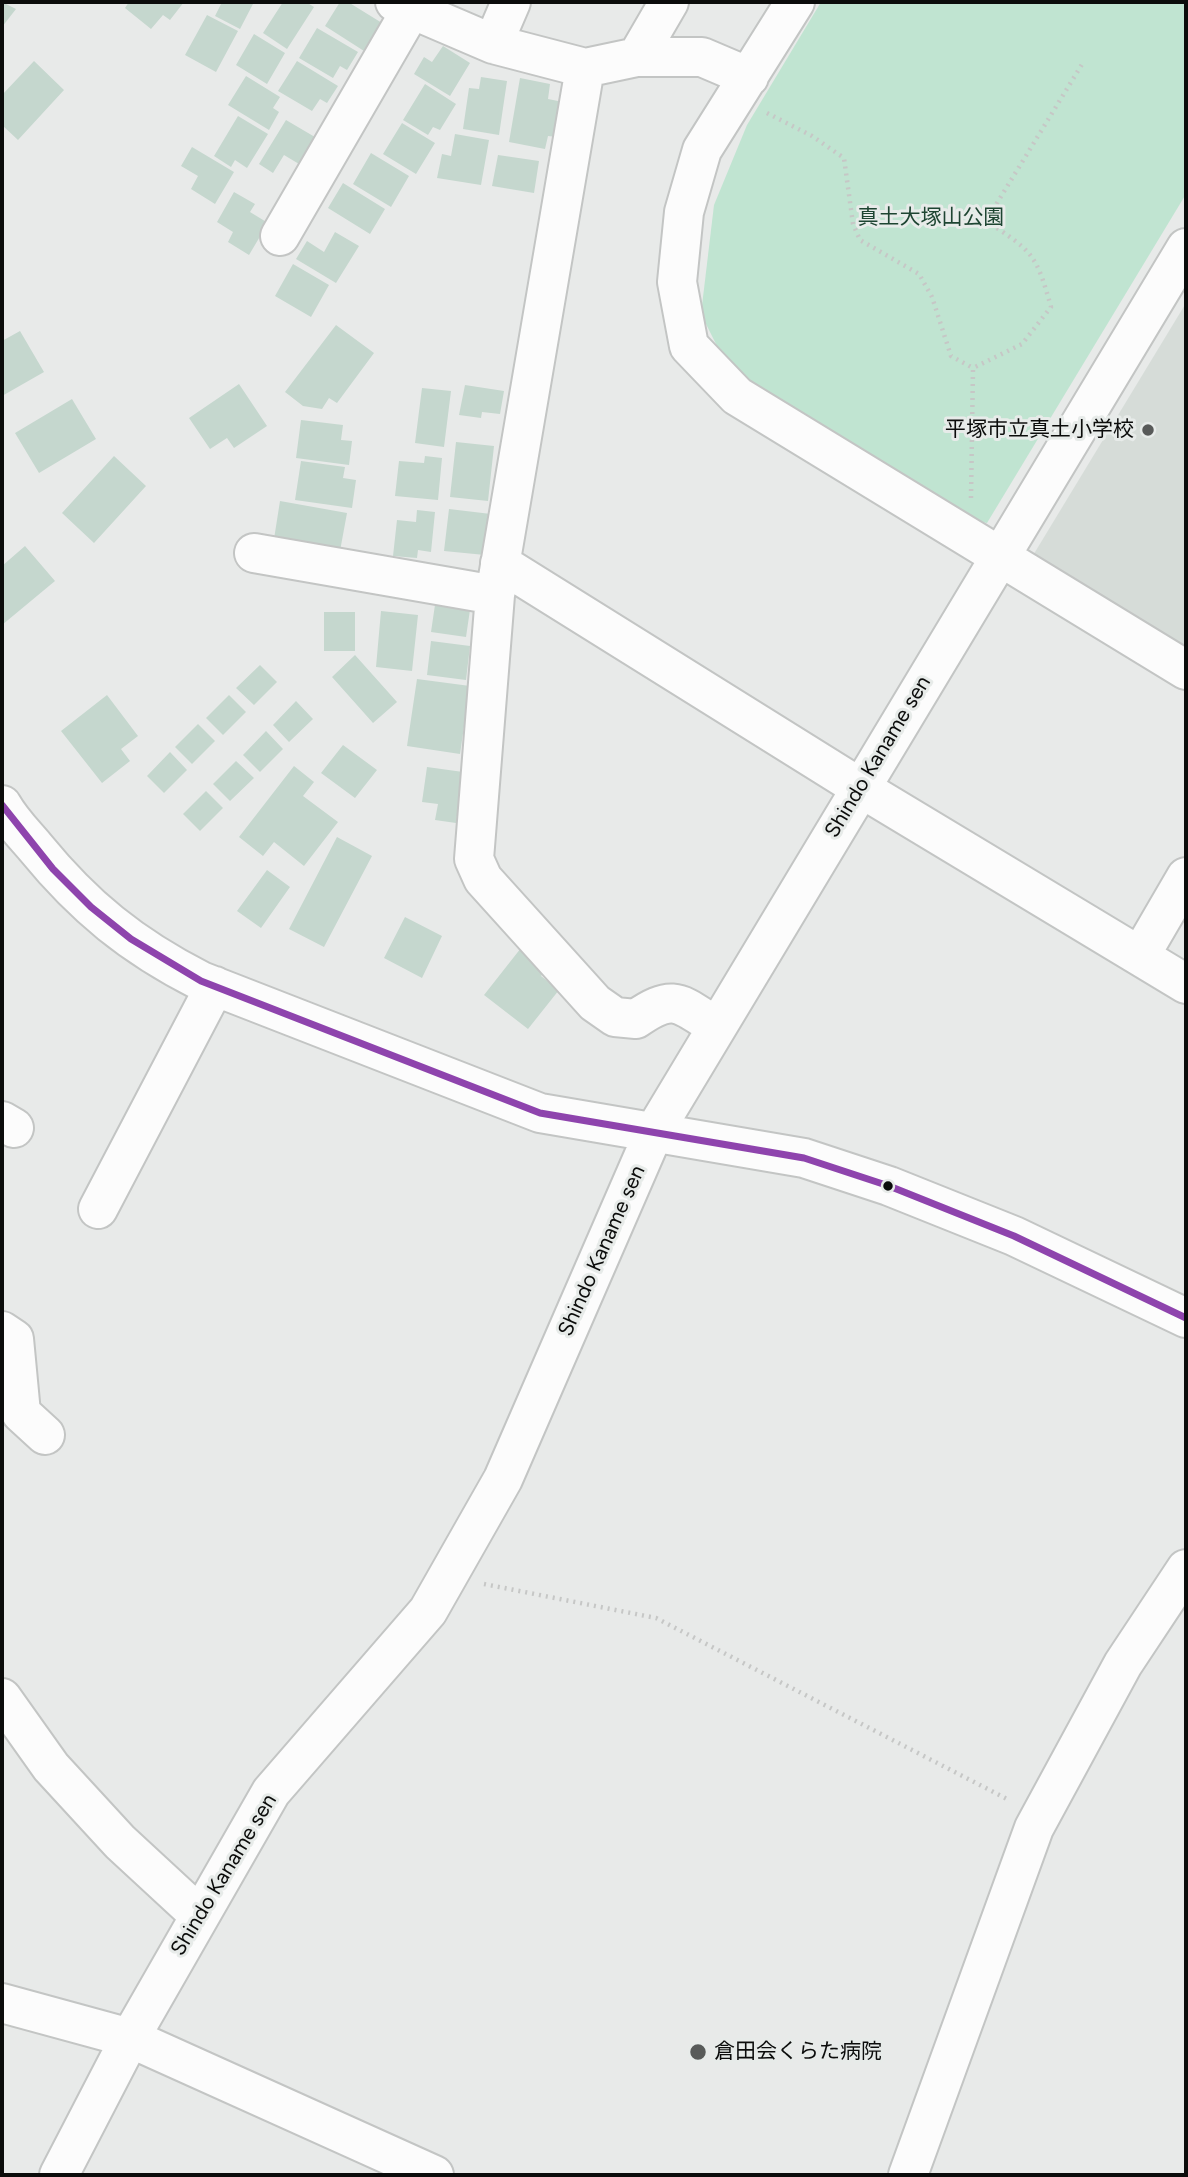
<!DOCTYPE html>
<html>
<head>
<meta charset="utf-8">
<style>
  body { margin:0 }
  #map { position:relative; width:1188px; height:2177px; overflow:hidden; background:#e8eae9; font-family:Figtree,sans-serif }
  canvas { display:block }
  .frame { position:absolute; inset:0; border:4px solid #0b0c0b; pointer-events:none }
</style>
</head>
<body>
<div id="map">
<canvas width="1188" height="2177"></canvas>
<div class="frame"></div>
</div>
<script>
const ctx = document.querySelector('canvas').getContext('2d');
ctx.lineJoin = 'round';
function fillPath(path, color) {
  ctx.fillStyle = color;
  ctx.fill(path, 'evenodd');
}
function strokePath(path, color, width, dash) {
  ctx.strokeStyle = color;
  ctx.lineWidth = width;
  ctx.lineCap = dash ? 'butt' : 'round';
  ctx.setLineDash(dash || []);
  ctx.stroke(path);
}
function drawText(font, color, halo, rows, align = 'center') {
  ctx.font = font + ' Figtree,"Noto Sans JP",sans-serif';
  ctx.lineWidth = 6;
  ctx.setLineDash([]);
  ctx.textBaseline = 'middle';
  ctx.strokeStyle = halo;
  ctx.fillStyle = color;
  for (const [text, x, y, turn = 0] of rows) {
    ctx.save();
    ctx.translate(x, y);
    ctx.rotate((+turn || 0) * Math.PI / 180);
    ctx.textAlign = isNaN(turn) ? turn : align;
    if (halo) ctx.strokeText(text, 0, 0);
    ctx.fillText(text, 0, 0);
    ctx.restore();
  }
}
fillPath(new Path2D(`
  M1186,303V661L1032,557Z`), '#d6dcd8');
fillPath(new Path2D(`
  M821,2H1186V194L987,523L962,518L734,380L701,314L714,205L747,125Z`), '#c0e4d1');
fillPath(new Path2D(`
  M2,2L16,9L2,27Z
  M129,2H184L170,20L163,15L151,29L125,8Z
  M222,2H254L240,29L215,16Z
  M283,2H306L314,7L287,49L263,33Z
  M340,2H348L382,23L364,51L325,26Z
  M207,15L238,31L216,72L185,55Z
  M317,28L358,52L347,70L340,66L333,78L299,58Z
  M254,34L285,53L267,84L236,65Z
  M443,46L470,63L450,96L414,74L424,57L432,62Z
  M34,61L64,90L18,140L2,125V95Z
  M297,61L338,86L327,103L320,99L312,111L278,91Z
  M246,76L280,97L273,108L279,112L269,130L228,105Z
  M481,77L507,81L499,135L463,129L469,88L479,89Z
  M520,78L550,84L548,99L563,102L557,137L548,136L545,149L509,142Z
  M425,84L456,104L440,130L433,127L428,135L403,120Z
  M238,116L268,134L247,168L235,160L231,167L214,156Z
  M286,120L320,140L304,167L284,155L273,173L259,164Z
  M402,123L435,143L416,174L383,154Z
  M455,134L489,140L481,185L437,178L442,154L451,156Z
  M192,147L234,172L215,204L191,189L198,176L181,166Z
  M371,153L409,176L391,207L353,184Z
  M498,155L539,161L534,193L492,186Z
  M343,183L385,209L370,234L328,208Z
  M234,192L255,204L250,212L268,223L249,255L228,242L233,232L217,222Z
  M335,232L359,246L336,283L296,259L307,241L324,252Z
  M293,264L329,285L311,317L275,296Z
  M336,325L374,353L337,403L329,398L322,409L303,406L285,392Z
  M20,331L44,372L2,396V341Z
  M239,384L267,426L234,448L227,438L210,449L189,418Z
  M465,385L504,391L500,414L482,412L481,418L459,415Z
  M422,388L451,391L444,447L415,443Z
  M72,399L96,439L39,473L15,433Z
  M301,420L343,425L341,440L352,441L349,465L296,458Z
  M456,442L494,446L488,501L450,497Z
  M114,456L146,486L94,543L62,513Z
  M425,456L442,458L438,500L395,496L399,461L424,463Z
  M301,461L345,467L343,478L356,480L352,508L295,500Z
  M280,501L347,513L340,551L274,539Z
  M449,509L491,514L485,555L444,551Z
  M417,510L435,512L431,552L418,550L417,558L393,556L397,520L416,522Z
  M25,546L55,581L2,625V566Z
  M436,598L471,603L466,637L431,632Z
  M381,611L418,615L412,671L376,667Z
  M324,612H355V651H324Z
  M431,641L470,646L466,680L427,675Z
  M355,655L397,702L373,723L332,677Z
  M260,665L277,682L254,705L236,688Z
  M417,679L470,686L460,754L407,746Z
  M107,695L138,736L121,749L130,761L102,783L61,731Z
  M229,695L246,712L223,735L206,718Z
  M296,701L313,719L289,742L273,725Z
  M198,724L215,741L192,764L175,747Z
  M266,731L283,749L260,772L243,755Z
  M343,745L377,770L355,798L321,773Z
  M170,752L187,770L164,793L147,776Z
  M236,761L254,778L230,801L213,784Z
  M294,766L314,782L303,796L338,822L304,866L274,842L263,856L239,837Z
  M427,767L463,772L456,823L435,820L438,804L422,802Z
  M206,791L223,808L200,831L183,814Z
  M337,837L372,856L324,947L289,929Z
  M267,870L290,887L261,928L237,911Z
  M405,917L442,936L422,978L384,958Z
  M521,948L547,969L541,976L559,990L528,1029L484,995Z`), '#c5d7ce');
const minor = new Path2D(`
  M395,2L493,44L585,68L637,57H702L749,77
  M795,2L702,150L684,212L677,282L689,346L737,396L1186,670
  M493,44L511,2
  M637,57L669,2
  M585,68L495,595L474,859L483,879L595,1003L615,1017L636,1019C675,992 680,1004 717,1027
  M280,236L411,10
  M254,553L495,595
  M500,563L859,787L1186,984
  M2,805C11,821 24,834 35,847C84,907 132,946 201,981L540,1113L804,1158L889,1186L1014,1236L1186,1318
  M1140,956L1186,877
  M2,1121L14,1128
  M98,1209L215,986
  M2,1331L14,1339L21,1413L45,1435
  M2,1698L51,1767L120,1842L199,1915
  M2,2003L130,2038L434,2175
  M59,2175L130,2038L271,1792L428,1611L503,1479L654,1132L1186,248
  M908,2175L1034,1828L1123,1664L1186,1569`);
strokePath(minor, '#c3c5c4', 42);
strokePath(new Path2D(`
  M767,113L812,136L844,158L853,224L860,240L919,274L932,297L951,356L973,368
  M971,498L973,368L1022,344L1051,307C1036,253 1032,251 986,221L1084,61
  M484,1584L656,1618L1009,1800`), '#c6c7c6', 4.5, [2, 5]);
strokePath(minor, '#fcfcfc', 38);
strokePath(new Path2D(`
  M2,805L53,869L91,907L131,939L201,981L540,1113L804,1158L889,1186L1014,1236L1186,1318`), '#8e44ad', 7);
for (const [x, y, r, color] of [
  [1148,430,7,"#585a59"],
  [888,1186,6,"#0b0c0b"],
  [698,2052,9,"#585a59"]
]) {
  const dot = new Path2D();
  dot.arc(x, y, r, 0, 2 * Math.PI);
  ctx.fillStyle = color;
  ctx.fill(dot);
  strokePath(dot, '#e7ebe9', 2.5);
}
drawText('21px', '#1e4532', '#e7ebe9', [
  ["真土大塚山公園",931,218]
]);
drawText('21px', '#0b0c0b', '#e7ebe9', [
  ["平塚市立真土小学校",1134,430],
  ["倉田会くらた病院",714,2052,"left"]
], 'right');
drawText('21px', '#0b0c0b', '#e7ebe9', [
  ["Shindo Kaname sen",878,757,-59],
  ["Shindo Kaname sen",602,1251,-66],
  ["Shindo Kaname sen",224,1875,-59]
]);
</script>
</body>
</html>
